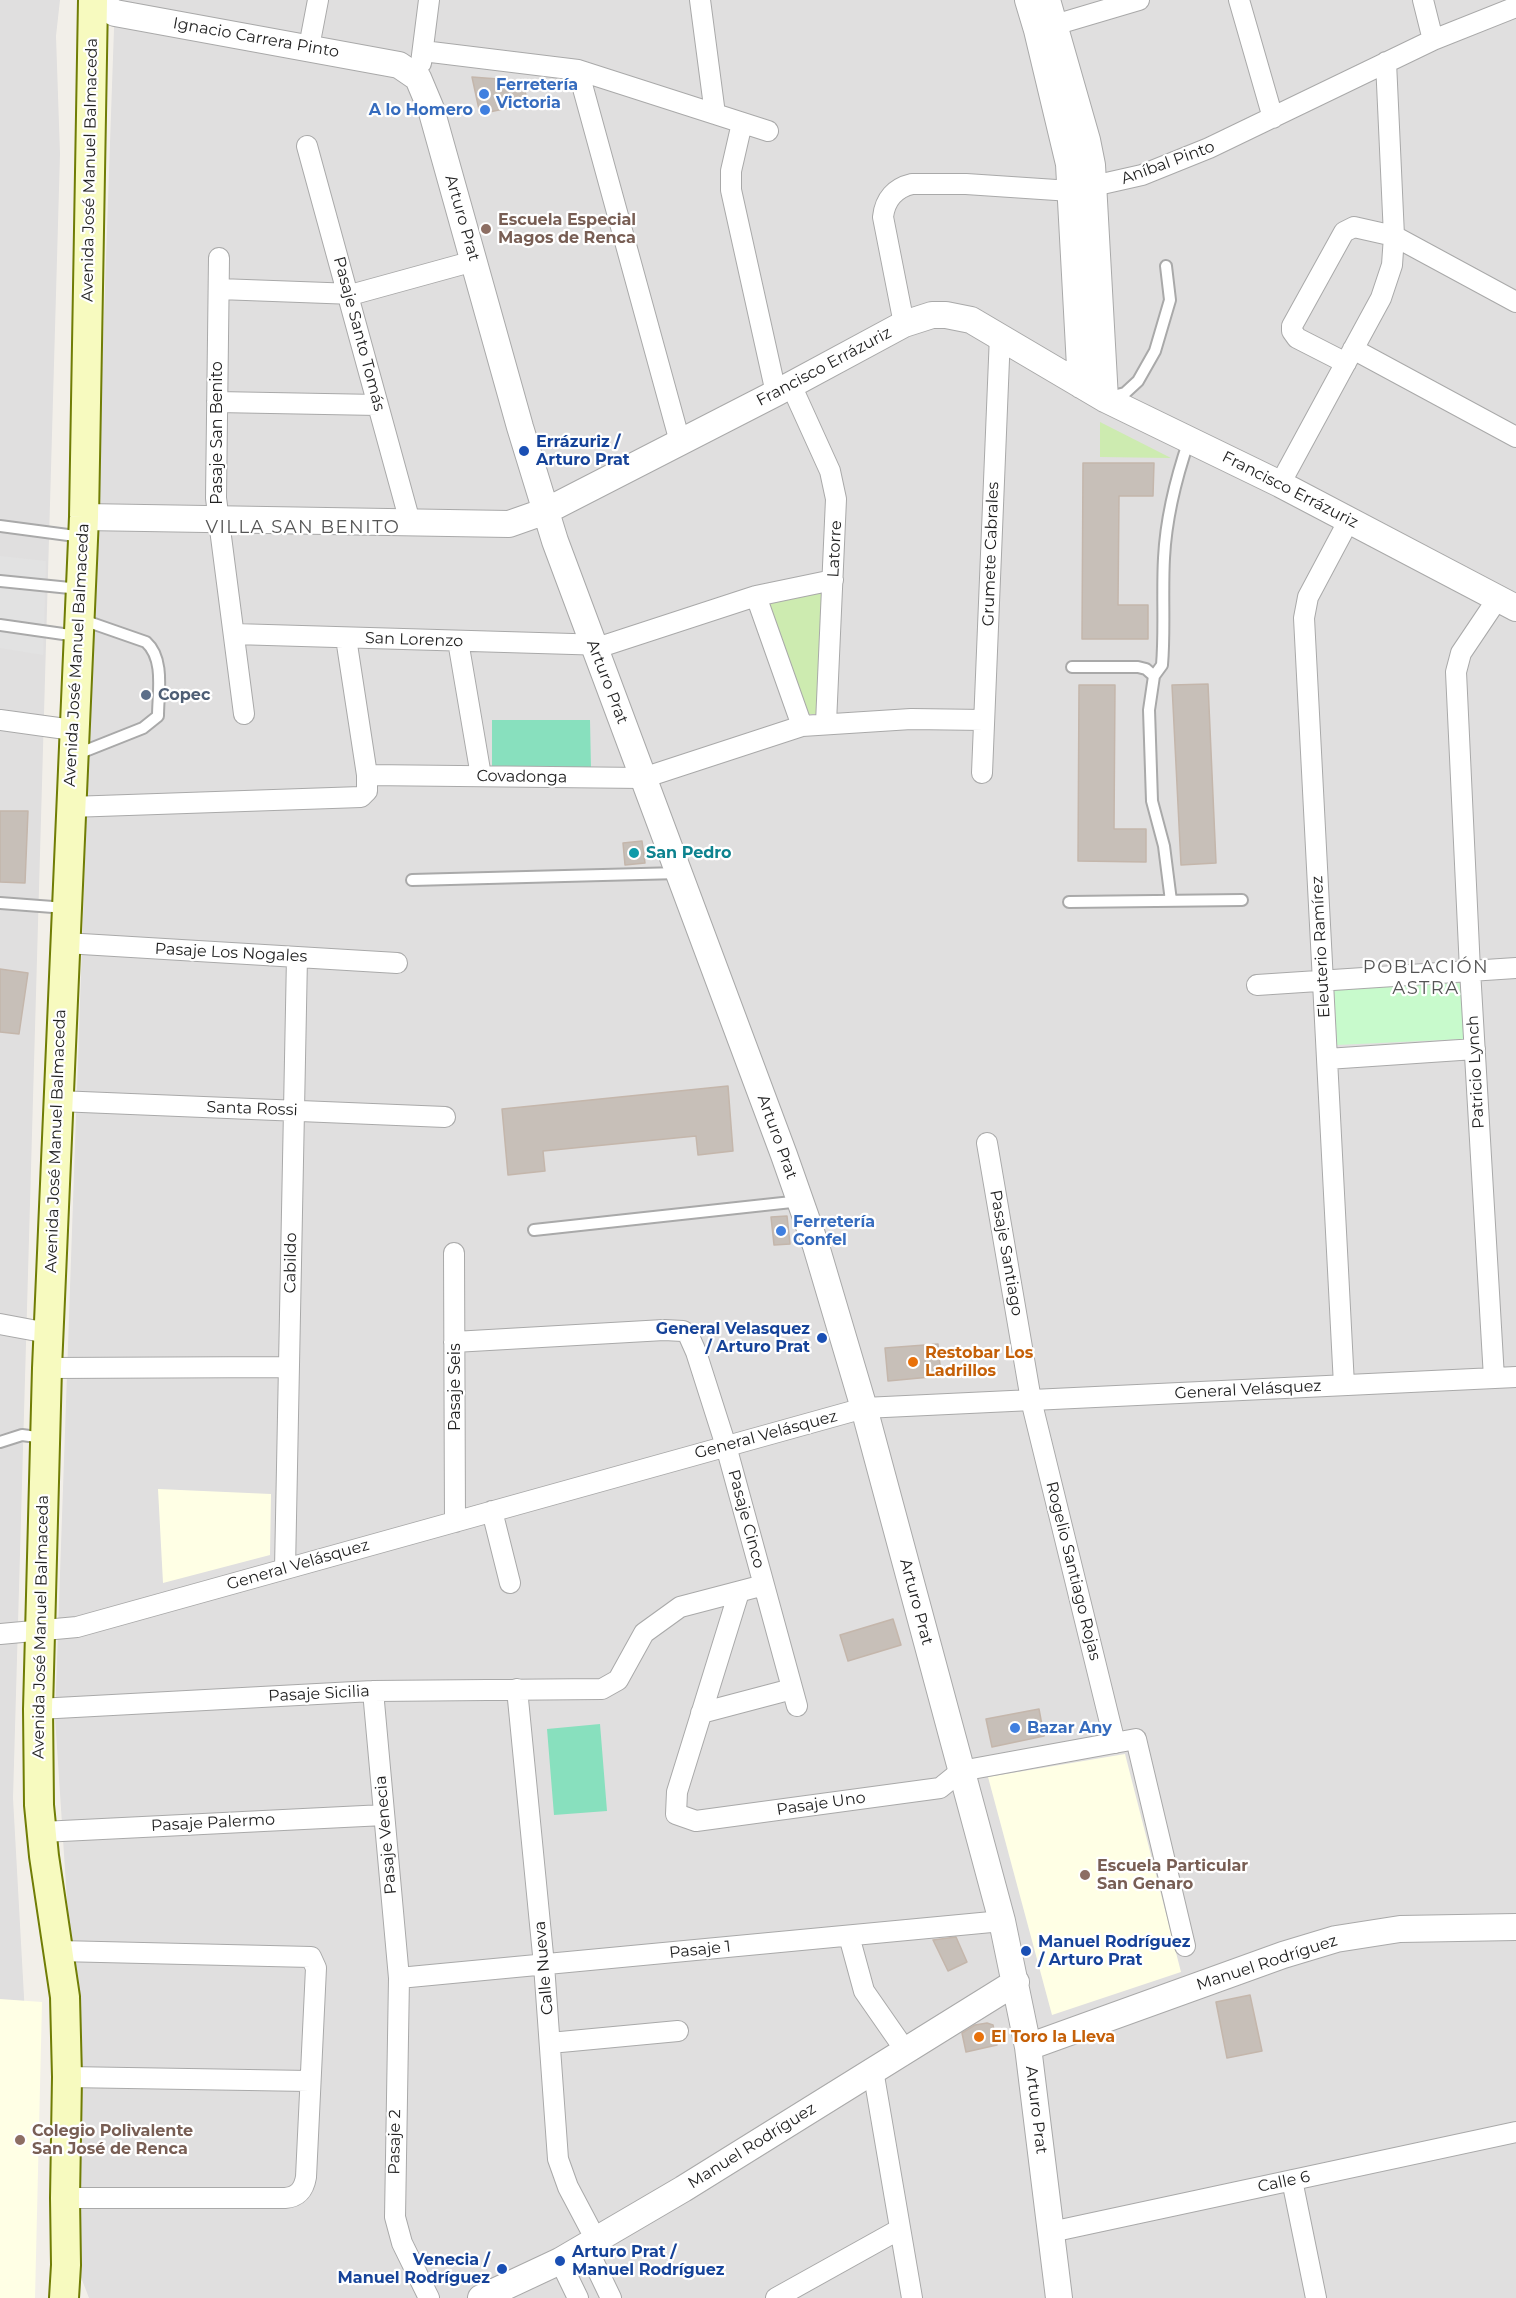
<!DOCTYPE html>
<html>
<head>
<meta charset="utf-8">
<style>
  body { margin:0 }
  canvas { display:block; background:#f2efe9 }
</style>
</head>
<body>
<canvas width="1516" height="2298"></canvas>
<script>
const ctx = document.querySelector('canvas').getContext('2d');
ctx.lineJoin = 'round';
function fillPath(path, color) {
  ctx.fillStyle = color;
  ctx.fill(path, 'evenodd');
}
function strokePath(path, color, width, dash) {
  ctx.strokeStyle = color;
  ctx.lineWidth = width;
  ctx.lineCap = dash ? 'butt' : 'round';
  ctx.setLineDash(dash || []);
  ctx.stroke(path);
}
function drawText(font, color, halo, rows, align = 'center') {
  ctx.font = font + ' Montserrat,sans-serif';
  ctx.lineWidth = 4.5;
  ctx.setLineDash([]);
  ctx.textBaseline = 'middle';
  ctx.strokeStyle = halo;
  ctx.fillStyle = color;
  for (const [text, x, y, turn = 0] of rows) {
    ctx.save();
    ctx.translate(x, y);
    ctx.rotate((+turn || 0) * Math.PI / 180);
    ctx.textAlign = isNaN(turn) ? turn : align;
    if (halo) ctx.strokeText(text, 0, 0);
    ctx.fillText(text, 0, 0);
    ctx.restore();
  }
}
fillPath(new Path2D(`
  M0,0H60L56,36L60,154L13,1798L28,2069L0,2298Z
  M115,0H1516V2298H89L79,2272L80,2099L55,1717Z`), '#e0dfdf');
fillPath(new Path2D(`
  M158,1489L271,1494L270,1555L163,1583Z
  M1125,1754L1181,1972L1052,2015L988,1777Z
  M0,1999L42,2002L35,2298H0Z`), '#ffffe5');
fillPath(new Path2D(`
  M1100,422L1171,458L1100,457Z
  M824,591L818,714H807L767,601Z`), '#cdebb0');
fillPath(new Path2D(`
  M1461,983L1464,1039L1337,1045L1334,989Z`), '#c8facc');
fillPath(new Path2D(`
  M492,720H590L591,769H492Z
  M600,1724L607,1811L554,1815L547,1729Z`), '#88e0be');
fillPath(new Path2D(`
  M0,556L46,561L43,655L0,648Z`), '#e2e2e2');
const building = new Path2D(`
  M472,77L524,81L527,104L480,114Z
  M1083,463H1154L1153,496H1119L1118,605H1148V639H1082Z
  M1208,684L1216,863L1181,865L1172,685Z
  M1079,685H1115L1114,829H1146V862L1078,861Z
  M0,811H28L25,883L0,882Z
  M642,841L645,863L625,865L623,843Z
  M0,969L28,973L19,1034L0,1032Z
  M728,1086L733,1151L698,1155L696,1136L543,1151L545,1171L508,1175L502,1109Z
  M787,1216L790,1244L774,1245L771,1217Z
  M938,1344L941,1376L888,1381L885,1348Z
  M893,1619L901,1645L848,1661L840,1635Z
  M1039,1709L1044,1736L992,1747L986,1719Z
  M956,1937L967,1962L948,1971L933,1940Z
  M1250,1995L1262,2051L1227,2058L1216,2002Z
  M987,2023L993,2025L997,2045L966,2052L962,2033L975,2025Z`);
fillPath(building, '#c7bfb8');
strokePath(building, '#c4b6ab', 1.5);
const service = new Path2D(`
  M1109,397L1125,393L1138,381L1155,351L1170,300L1166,266
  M0,526L83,537
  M0,581L80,589
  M0,625L77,636
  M1072,667H1138L1146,669L1154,676
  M75,755L143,728L158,716C158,693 165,659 146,642L80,619
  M412,880L679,873
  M1171,901L1164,846L1152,801L1149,710L1154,676L1162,665C1165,630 1162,594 1164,558C1166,518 1176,478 1189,440
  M1069,902L1242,900
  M0,903L66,908
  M534,1230L801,1201
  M0,1442L22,1435L44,1438`);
const minor = new Path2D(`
  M700,0L715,114
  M1239,0L1273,118
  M1423,0L1433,40
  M1041,29L1139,0
  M309,47L318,0
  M423,51L578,70L768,131
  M421,63L429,0
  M578,70L680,442
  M742,123L731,171V190L776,393
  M307,146L410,522
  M219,258L216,498L244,714
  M219,289L354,294L474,261
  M904,324L883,217C885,199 895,188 912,184H966L1071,191L1142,175L1209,148L1433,40L1516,7
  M1353,349L1516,437
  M1346,363L1297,338L1292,331V326L1344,232L1354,227L1394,236L1516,302
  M791,385L830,471L836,499L826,723
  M217,402L378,405
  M1280,484L1381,298L1392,265L1394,236L1386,62
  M756,596L802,726
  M234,634L606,645L756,596L833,580
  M458,641L481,776
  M0,720L73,730
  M982,773L1000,335
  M367,775L643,778L802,726L911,719L984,720
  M70,807L361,797L367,791V775L346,638
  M65,943L397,963
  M1257,985L1516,968
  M1327,1059L1475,1049
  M58,1101L445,1117
  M987,1143L1031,1400L1115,1743
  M454,1253L455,1522
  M0,1324L48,1333
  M454,1342L664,1330L683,1331L688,1334L696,1352L726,1446L797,1706
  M47,1368L289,1367
  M1494,1378L1470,970L1456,672L1461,653L1498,598
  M1344,1385L1304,618L1308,597L1349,520
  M492,1511L510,1583
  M285,1569L297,957
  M739,1592L677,1792L676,1814L696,1821L940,1788L961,1771L1136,1739L1185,1946
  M0,1634L77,1627L864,1408L1516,1377
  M517,1689L544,1965L558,2159L568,2187L596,2240
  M373,1691L399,1978L395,2217L402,2243L429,2298
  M38,1709L373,1691L602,1689L618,1680L644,1633L680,1607L764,1585
  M701,1713L792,1689
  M42,1832L384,1815
  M849,1936L864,1991L905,2050
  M59,1951L311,1957L316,1968L306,2177C304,2189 298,2197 285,2198H65
  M399,1978L1002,1921
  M550,2043L678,2031
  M873,2070L912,2298
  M67,2077L309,2081
  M1292,2180L1316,2298
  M1051,2232L1516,2132
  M586,2246L611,2298
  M560,2261L578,2298
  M776,2298L900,2229`);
const tertiary = new Path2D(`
  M93,0L115,13L399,65L418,78L431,109L520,427L555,541L784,1155L816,1246L864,1408L1002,1921L1028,2047L1059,2298
  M1028,0L1037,30L1069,164L1081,385
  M1047,0L1087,140L1092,165L1105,399
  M84,517L509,524L546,511L776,393L904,324L932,315H946L971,320L1105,399L1280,484L1516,608
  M1028,2047L1283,1955L1336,1939L1400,1929L1516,1927
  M481,2298L560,2261L683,2189L1016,1982`);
const secondary = new Path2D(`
  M64,2298L66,2265L65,2198L67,2077L65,1997L44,1856L39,1805L38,1709L47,1368L84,517L93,0`);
strokePath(service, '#a9a9a9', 14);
strokePath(minor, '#a9a9a9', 22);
strokePath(tertiary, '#a9a9a9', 28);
strokePath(secondary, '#707d05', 32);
strokePath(service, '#fff', 10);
strokePath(minor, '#fff', 20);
strokePath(tertiary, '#fff', 26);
strokePath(secondary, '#f7fabf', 28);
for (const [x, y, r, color] of [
  [484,94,6,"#3f7fe0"],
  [485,110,6,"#3f7fe0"],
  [486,229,6,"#8d6e63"],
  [524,451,6,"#1a4fb4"],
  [146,695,6,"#5c6f8a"],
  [634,853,6,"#0f9aa8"],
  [781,1231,6,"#3f7fe0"],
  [822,1338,6,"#1a4fb4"],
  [913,1362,6,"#e8710a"],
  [1015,1728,6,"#3f7fe0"],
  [1085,1875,6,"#8d6e63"],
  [1026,1951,6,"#1a4fb4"],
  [979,2037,6,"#e8710a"],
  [20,2140,6,"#8d6e63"],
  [560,2261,6,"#1a4fb4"],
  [502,2269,6,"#1a4fb4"]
]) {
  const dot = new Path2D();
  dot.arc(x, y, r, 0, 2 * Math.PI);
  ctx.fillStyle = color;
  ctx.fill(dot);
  strokePath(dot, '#fff', 2);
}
drawText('16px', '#222', '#fff', [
  ["Ignacio Carrera Pinto",256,38,10],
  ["Aníbal Pinto",1168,163,-20],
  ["Avenida José Manuel Balmaceda",90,170,-89],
  ["Arturo Prat",462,218,74],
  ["Pasaje Santo Tomás",359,334,75],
  ["Francisco Errázuriz",824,367,-28],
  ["Pasaje San Benito",217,433,-90],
  ["Francisco Errázuriz",1290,490,27],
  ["Latorre",835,549,-87],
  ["Grumete Cabrales",991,554,-88],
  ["San Lorenzo",414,640,2],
  ["Avenida José Manuel Balmaceda",77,655,-87],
  ["Arturo Prat",607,682,69],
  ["Covadonga",522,777,1],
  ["Eleuterio Ramírez",1321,947,-93],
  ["Pasaje Los Nogales",231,953,3],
  ["Patricio Lynch",1476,1072,-93],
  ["Santa Rossi",252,1109,2],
  ["Arturo Prat",777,1137,70],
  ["Avenida José Manuel Balmaceda",56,1141,-88],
  ["Pasaje Santiago",1006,1253,80],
  ["Cabildo",291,1263,-89],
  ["Pasaje Seis",455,1387,-90],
  ["General Velásquez",1248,1390,-3],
  ["General Velásquez",766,1435,-15],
  ["Pasaje Cinco",746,1519,75],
  ["General Velásquez",298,1565,-16],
  ["Rogelio Santiago Rojas",1073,1571,76],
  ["Arturo Prat",916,1602,75],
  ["Avenida José Manuel Balmaceda",41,1627,-89],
  ["Pasaje Sicilia",319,1694,-3],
  ["Pasaje Uno",821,1804,-8],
  ["Pasaje Palermo",213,1823,-3],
  ["Pasaje Venecia",386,1835,-95],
  ["Pasaje 1",700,1950,-6],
  ["Manuel Rodríguez",1267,1963,-18],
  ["Calle Nueva",544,1968,-95],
  ["Arturo Prat",1036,2110,83],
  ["Pasaje 2",395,2142,-89],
  ["Manuel Rodríguez",752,2146,-32],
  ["Calle 6",1284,2182,-12]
]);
drawText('bold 16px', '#366cbe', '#fff', [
  ["Ferretería",496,85],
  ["Victoria",496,103],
  ["A lo Homero",473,110,"right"],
  ["Ferretería",793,1222],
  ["Confel",793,1240],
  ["Bazar Any",1027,1728]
], 'left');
drawText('bold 16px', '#785e54', '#fff', [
  ["Escuela Especial",498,220],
  ["Magos de Renca",498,238],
  ["Escuela Particular",1097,1866],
  ["San Genaro",1097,1884],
  ["Colegio Polivalente",32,2131],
  ["San José de Renca",32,2149]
], 'left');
drawText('bold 16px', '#164399', '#fff', [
  ["Errázuriz /",536,442],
  ["Arturo Prat",536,460],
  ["General Velasquez",810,1329,"right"],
  ["/ Arturo Prat",810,1347,"right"],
  ["Manuel Rodríguez",1038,1942],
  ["/ Arturo Prat",1038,1960],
  ["Arturo Prat /",572,2252],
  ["Manuel Rodríguez",572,2270],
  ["Venecia /",490,2260,"right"],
  ["Manuel Rodríguez",490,2278,"right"]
], 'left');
drawText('bold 16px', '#4e5e75', '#fff', [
  ["Copec",158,695]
], 'left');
drawText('bold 16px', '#0d838f', '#fff', [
  ["San Pedro",646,853]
], 'left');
drawText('bold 16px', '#c56008', '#fff', [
  ["Restobar Los",925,1353],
  ["Ladrillos",925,1371],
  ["El Toro la Lleva",991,2037]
], 'left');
ctx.letterSpacing = '1.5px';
drawText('18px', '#555', '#fff', [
  ["VILLA SAN BENITO",303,528],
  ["POBLACIÓN",1426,968],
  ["ASTRA",1426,989]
]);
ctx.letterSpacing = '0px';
</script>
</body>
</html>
